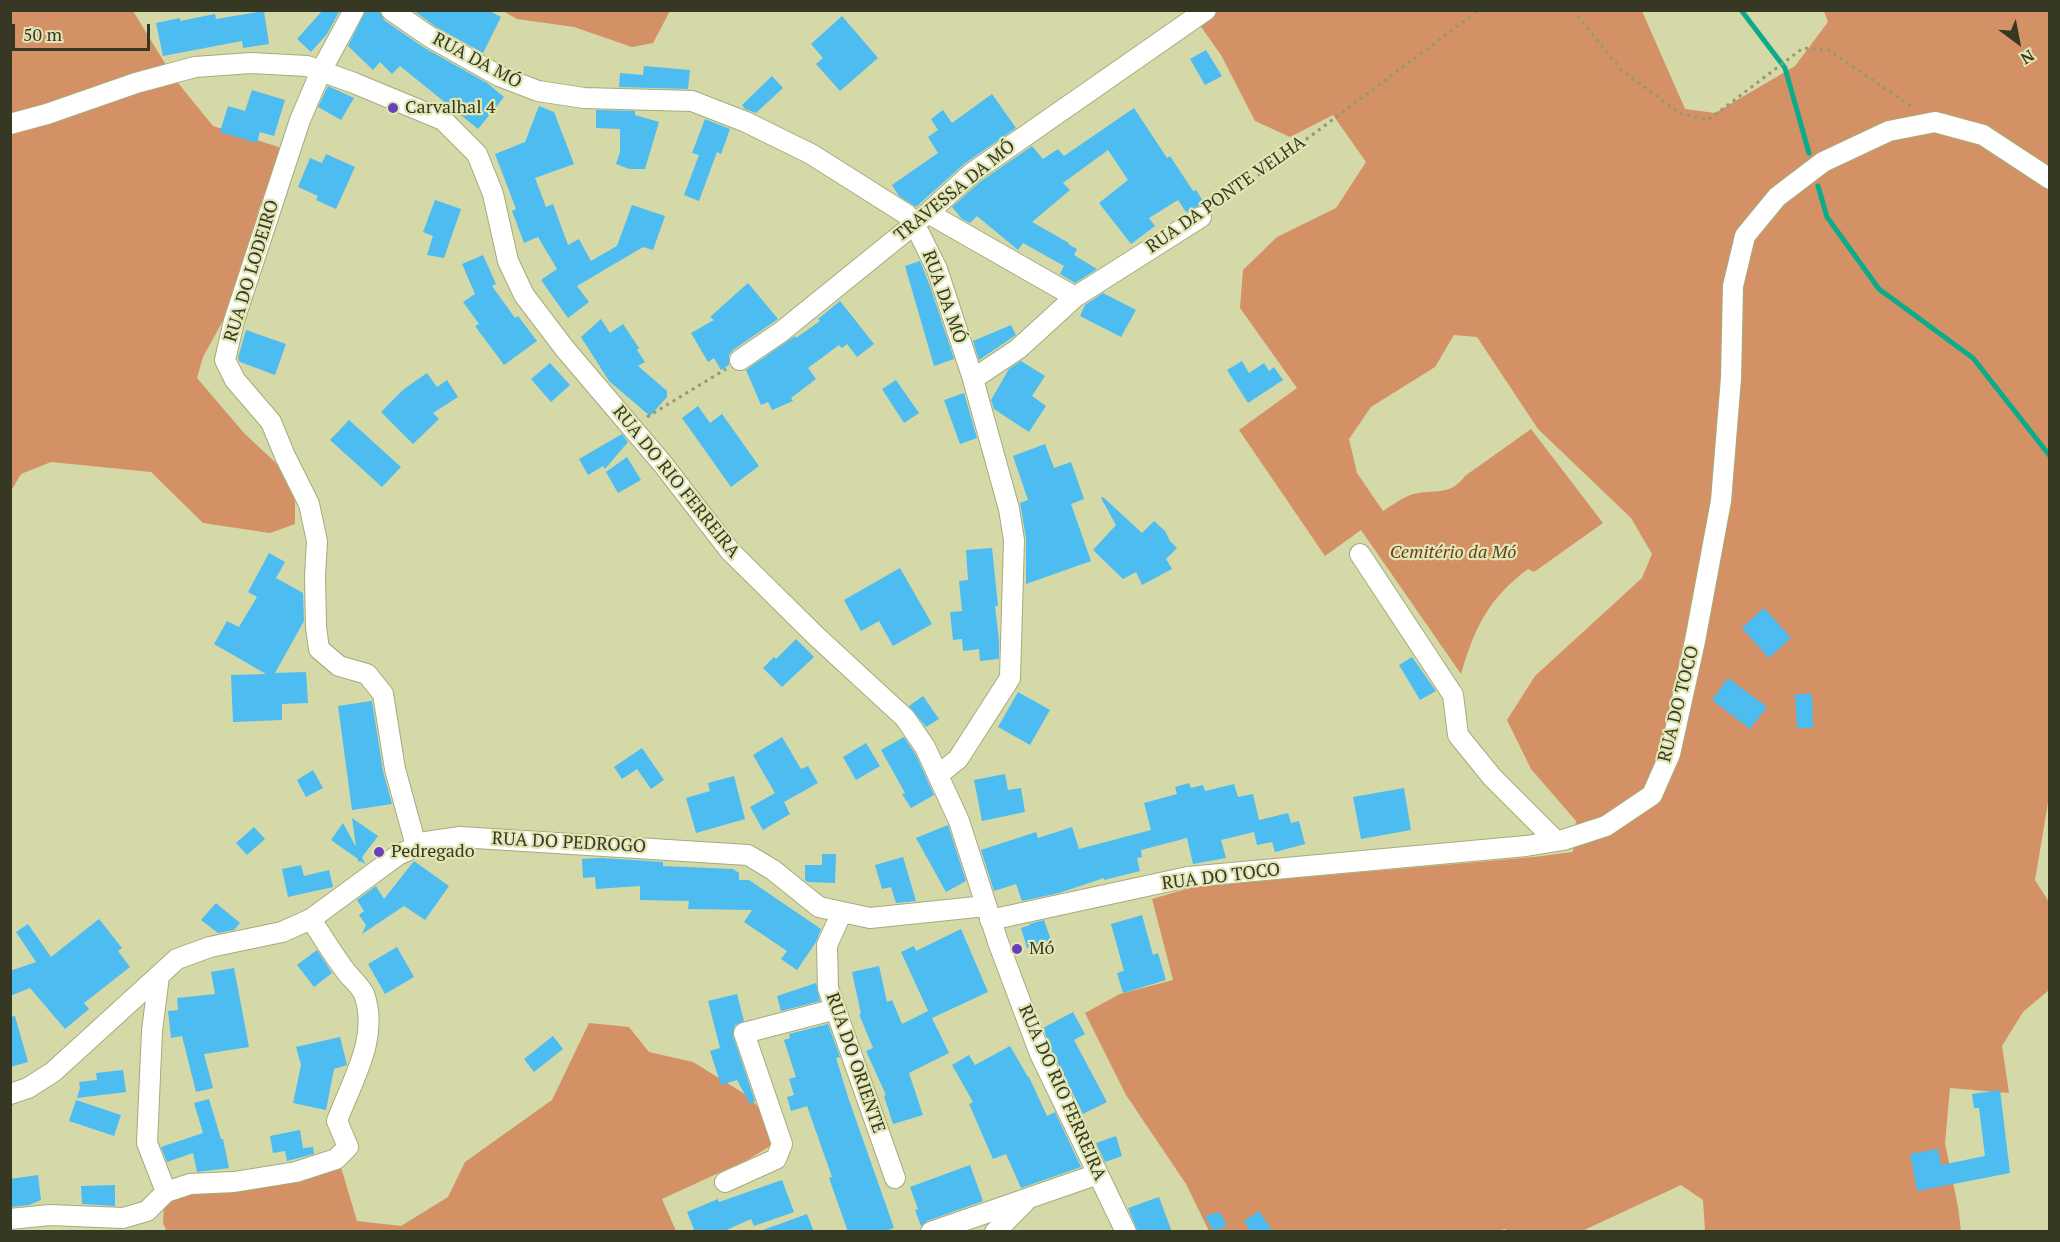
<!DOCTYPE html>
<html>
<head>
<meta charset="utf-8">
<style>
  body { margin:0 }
  #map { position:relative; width:2060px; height:1242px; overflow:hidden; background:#d4d9a7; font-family:"PT Serif",serif }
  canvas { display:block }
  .frame { position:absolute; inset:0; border:12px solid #363824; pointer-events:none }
  .north { position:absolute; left:1988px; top:12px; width:60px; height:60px; -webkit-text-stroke:4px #e1e6b4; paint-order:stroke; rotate:148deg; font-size:16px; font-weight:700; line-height:24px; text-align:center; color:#363824 }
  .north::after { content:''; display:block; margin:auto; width:21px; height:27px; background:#363824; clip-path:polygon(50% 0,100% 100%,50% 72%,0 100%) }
  .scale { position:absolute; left:12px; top:24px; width:138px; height:27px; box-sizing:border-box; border:3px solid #363824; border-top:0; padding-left:8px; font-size:18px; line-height:21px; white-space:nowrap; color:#363824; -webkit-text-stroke:4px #e1e6b4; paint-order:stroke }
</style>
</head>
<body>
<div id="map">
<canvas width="2060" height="1242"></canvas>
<div class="frame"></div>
<div class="north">N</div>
<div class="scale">50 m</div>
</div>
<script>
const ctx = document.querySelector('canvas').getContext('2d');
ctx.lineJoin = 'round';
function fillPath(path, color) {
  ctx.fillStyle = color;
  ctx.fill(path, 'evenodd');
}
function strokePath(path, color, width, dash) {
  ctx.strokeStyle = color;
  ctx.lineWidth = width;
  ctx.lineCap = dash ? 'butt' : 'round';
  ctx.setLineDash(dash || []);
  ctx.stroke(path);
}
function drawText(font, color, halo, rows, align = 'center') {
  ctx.font = font + ' "PT Serif",serif';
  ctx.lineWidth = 4.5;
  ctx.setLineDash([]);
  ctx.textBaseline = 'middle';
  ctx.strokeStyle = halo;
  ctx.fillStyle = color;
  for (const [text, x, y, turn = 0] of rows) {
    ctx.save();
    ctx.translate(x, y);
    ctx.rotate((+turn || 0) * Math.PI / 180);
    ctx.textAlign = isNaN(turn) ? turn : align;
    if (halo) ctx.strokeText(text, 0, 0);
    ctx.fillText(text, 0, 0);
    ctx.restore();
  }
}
fillPath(new Path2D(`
  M1218,10L1642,11L1685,109L1715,113L1795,66L1828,22L1824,11H2049L2050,791L2035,880L2049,902V990L2023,1012L2002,1046L2009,1093L1950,1088L1945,1143L1958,1207L1961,1231H1705L1703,1200L1681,1185L1582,1231L1509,1232L1505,1229L1491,1232L1209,1231L1186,1184L1126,1095L1085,1013L1120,994L1173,980L1152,899L1193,887L1534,857L1573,852L1576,821L1531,769L1507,720L1535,676L1642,578L1652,554L1631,518L1538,429L1477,337L1454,335L1435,367L1371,407L1349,439L1357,473L1383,511C1391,506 1399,500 1408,496C1429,487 1449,499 1465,476L1531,429L1603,523L1534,572L1528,569C1488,599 1475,627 1461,674L1361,530L1325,556L1239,430L1297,388L1240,308L1243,270L1277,237L1336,208L1366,162L1333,115L1290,137L1255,121L1221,55L1197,21Z
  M11,11H133L174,78L213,126L285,149L259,208L247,258L225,317L203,357L197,378L244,433L277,464L295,500V524L270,533L203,523L151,472L51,462L21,474L11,491Z
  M503,11H670L653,43L632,47L574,27L517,19Z
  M589,1023L629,1027L649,1052L693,1062L748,1096L772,1122V1145L749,1159L662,1199L676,1231L167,1232L163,1223L164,1207L181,1194L340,1164L357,1221L401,1226L448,1197L465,1162L552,1100Z`), '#d49166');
strokePath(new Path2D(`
  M1741,10L1785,68L1809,153
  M1818,186L1827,217L1879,289L1973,358L2050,456`), '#0cab8a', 5);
fillPath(new Path2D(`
  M323,10H340L327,34L311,52L297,39Z
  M366,10H379L384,20L423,47L487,83L504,97L478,129L400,66L392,74L380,62L373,70L348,46Z
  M413,10H488L501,17L483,53L436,27Z
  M264,11L269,44L243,48L242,41L163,56L156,23L180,18V21L215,14L216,19Z
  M842,16L878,58L840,91L816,64L823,58L811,44Z
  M1206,50L1222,76L1205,85L1190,59Z
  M644,66L690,70L688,89L619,87L620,73L643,75Z
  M772,76L783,88L756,113L745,109L742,105Z
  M328,86L354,98L341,120L318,107Z
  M252,90L285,100L274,136L260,132L257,143L220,132L228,106L245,111Z
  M992,94L1016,128L964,164L916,207L899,196L892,185L938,153L928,137L938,130L931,119L943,110L952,123Z
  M539,106L554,112L574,164L535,178L546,207L553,204L568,245L579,239L591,261L617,246L632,205L665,216L653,250L643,247L577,286L589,302L568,318L541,280L557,269L538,237L524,243L512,211L516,209L495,154L525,142Z
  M1134,108L1167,158L1170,156L1193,191L1196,190L1206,206L1200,205L1186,212L1178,200L1149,218L1155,226L1131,244L1099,203L1128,180L1108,150L1063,183L1070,190L1032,222L1069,243L1068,244L1077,249L1074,255L1097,269L1075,283L1060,274L1064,266L1023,243L1018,250L977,216L970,223L962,219L952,207L980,182L1032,146L1043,159L1058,149L1064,156Z
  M596,110L635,111V115L659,122L645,169H629L616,164L620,152V129L596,128Z
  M705,119L730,129L721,154L717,152L699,201L684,195L699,155L692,153Z
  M326,154L355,167L336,209L316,200L318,196L298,187L310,158L322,163Z
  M435,200L461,209L444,258L427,255L433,236L423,232Z
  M483,255L496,284L492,286L515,318L518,316L537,341L504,365L475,326L479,324L463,302L475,294L462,264Z
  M920,261L930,286L954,359L934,366L905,266Z
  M748,283L778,319L733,350L729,355V365L721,370L714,358L708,362L691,333L714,320L710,317Z
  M1103,293L1136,310L1121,337L1080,316L1085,305Z
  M840,301L874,344L857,357L847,344L842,348L839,345L808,368L816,379L791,398L793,401L772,410L768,402L761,405L746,370L795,336L796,338L820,321L818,319Z
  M601,319L610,333L623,324L639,348L637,350L645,362L638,366L667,391V397L650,416L609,381L581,337Z
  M1011,325L1016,335L979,360L973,341Z
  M246,330L286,344L275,375L240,362L238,358Z
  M1021,361L1045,376L1032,396L1046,406L1029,432L994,409L991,400L1009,369Z
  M1242,361L1249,373L1264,363L1269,371L1274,367L1283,380L1248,403L1227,370Z
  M550,363L570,385L551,402L531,379Z
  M427,373L437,387L447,380L458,397L433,413L439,419L413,444L381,412L404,389Z
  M896,380L919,413L904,423L882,389Z
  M964,393L977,438L960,444L944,400Z
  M698,406L710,423L722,414L759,466L731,487L682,418Z
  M349,420L401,467L382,487L330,440Z
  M622,434L628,442L605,469L603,466L588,475L579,459Z
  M1045,444L1054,468L1071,462L1084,499L1071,504L1091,561L1026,584V538L1020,503L1028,500L1013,456Z
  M627,457L641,480L618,493L606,472Z
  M1103,497L1142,533L1154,521L1165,531L1170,541L1177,548L1166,559L1172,569L1142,585L1136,572L1123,579L1093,550L1116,525L1101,498Z
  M992,548L998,606H995L999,641V659L980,661L979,649L963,651L962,639L953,640L950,612L962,611L959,581L968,580L966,550Z
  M269,553L285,562L276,578L303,593L304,621L275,673L306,672L308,703L282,704V720L233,722L231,675L266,674L214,644L227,621L239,627L257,597L248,592Z
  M900,568L932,624L893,646L879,621L861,631L844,600Z
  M1764,608L1791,638L1769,658L1742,628Z
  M796,639L814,657L782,687L763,668L774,657L776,659Z
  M1412,657L1436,691L1420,700L1399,665Z
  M1728,678L1767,707L1750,729L1712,700Z
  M1018,692L1050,710L1030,745L998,727Z
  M1795,694H1812L1813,728H1797Z
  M923,696L939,719L926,727L909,706Z
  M372,701L383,771L392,804L352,810L338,706Z
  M782,737L801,769L808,766L818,783L784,802L790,814L763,830L750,807L775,793L753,755Z
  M904,737L916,755L934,795L911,808L902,794L905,793L881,750Z
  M866,743L880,766L856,780L843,757Z
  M642,748L664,780L651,789L637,769L622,779L614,767Z
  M313,770L323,788L306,797L297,780Z
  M1005,774L1008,790L1021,788L1025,812L982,821L974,780Z
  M734,776L745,819L696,833L686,798L710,791L708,783Z
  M1189,783L1191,788L1203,785L1205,791L1234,784L1238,797L1253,794L1259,820L1288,813L1291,823L1299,821L1305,844L1275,852L1272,842L1257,845L1254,832L1221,840L1226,858L1193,864L1187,838L1141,850L1142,857L1137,858L1140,871L1104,880V878L1059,893L1022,901L1016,884L994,891L981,850L1036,832L1038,838L1072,827L1079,849L1151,830L1144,803L1177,794L1175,787Z
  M1404,788L1411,830L1361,839L1353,797Z
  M352,818L378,836L362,857L365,864L360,861L358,862V859L331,840L343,823L356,847Z
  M948,825L966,881L946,892L916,838Z
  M254,827L265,839L247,855L236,843Z
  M822,854H836L835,883L808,882L805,880V865H822Z
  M903,857L916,901L896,903L891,887L882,889L875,865Z
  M602,858L663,862V866L733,869L739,873V880H749L821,929L816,942L797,970L781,959L787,951L744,922L752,910L688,909L689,901L640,900V886L596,889L595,877L583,878L582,859Z
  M414,861L449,886L425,920L404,906L362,934L366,925L359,915L364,911L357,900L376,886L384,899Z
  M301,865L304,876L329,870L333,887L288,897L282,869Z
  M216,903L240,923L234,930L218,933L201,920Z
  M1142,915L1153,955L1158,953L1166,980L1123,993L1117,973L1124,971L1111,924Z
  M99,919L122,948L118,951L130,967L84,1003L89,1009L65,1029L30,988L10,996V971L36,962L16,932L28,924L51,957Z
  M1044,920L1051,940L1027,948L1021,928L1030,925L1029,924Z
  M961,929L988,992L932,1018L949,1053L909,1073L923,1115L893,1124L884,1096L886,1095L866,1051L873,1048L859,1014H861L852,972L879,966L887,1002L892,1000L902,1024L928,1011L929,1013L901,952L914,946L916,951Z
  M397,947L414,977L385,994L368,964Z
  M317,950L332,973L314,987L297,965Z
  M234,968L249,1047L204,1054L213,1088L196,1092L182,1036L171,1038L168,1011L178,1010L177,998L215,994L211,972Z
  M816,983L820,1001L781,1011L777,996Z
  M737,994L744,1021L735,1025L733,1036L755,1101L750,1104L737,1080L721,1085L710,1051L720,1048L708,1001Z
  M1073,1012L1085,1034L1074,1040L1107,1102L1083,1114L1051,1049L1043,1028Z
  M15,1016L28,1062L10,1067V1017Z
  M828,1024L840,1057L836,1058L849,1100L894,1228L883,1232H848L829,1178L832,1177L807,1106L791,1111L787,1097L794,1095L789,1079L796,1077L784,1040L790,1038L789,1034Z
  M553,1036L563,1049L534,1072L524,1059Z
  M340,1037L347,1065L334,1069L326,1110L293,1103L301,1065L296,1047Z
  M1010,1046L1028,1077H1029L1047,1116L1055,1112L1081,1167L1021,1188L1006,1154L993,1159L969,1104L973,1102L952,1065L969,1055L975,1065Z
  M123,1070L126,1092L77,1098L80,1088L79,1082L97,1080L96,1073Z
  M2000,1090L2010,1173L1917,1191L1910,1154L1938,1149L1941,1165L1985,1156L1979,1108H1974L1972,1094Z
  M209,1099L221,1139H223L229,1168L197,1172L193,1153L167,1162L161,1147L203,1133L194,1103Z
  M76,1100L121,1115L114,1136L69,1121Z
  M300,1130L303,1148L313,1147L314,1154L287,1161L285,1151L273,1153L270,1136Z
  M1116,1136L1122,1156L1105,1162L1096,1143Z
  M970,1165L983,1201L927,1221L921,1226L915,1210L918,1209L910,1187Z
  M38,1175L41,1200L29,1205L10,1207V1179Z
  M782,1180L794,1212L754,1226L751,1219L722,1232H695L687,1212L718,1199L719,1202Z
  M115,1185V1206L82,1204L81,1186Z
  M1159,1197L1172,1232H1138L1128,1208Z
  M1259,1211L1273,1232H1251L1244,1221Z
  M1219,1212L1227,1225L1214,1232L1205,1216Z
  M807,1214L814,1232H764L763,1230Z`), '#4cbcf1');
const minor = new Path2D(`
  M354,10L321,71L300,120L234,321L225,360L235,380L271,422L285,456L309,504L317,541L315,576L316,627L319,649L339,666L367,674L383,694L395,769L416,846
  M391,10L430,37L499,76L538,91L584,98L692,101L746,122L811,154L906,214L914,223L937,269L973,379L1009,509L1014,540L1010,678L958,759L938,775
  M10,124L47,114L136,83L195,67L251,63L307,66L354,83L443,120L477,154L493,194L508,261L524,295L565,349L662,463L730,551L816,636L905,718L925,747L959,821L998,942L1040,1054L1126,1232
  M928,213L1075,297
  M740,360L781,332L928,213L972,173L1206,10
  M973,379L1018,349L1075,297L1201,217
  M1360,554L1453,695L1458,735L1492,777L1556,841
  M842,912L827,945L828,988L895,1178
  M990,920L1188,877L1526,846L1563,840L1606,826L1652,795L1670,754L1695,641L1721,501L1731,378L1733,286L1745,236L1777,197L1823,162L1889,131L1935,122L1983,135L2050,179
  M10,1094L28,1088L53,1072L177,959L210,947L282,932L311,919L398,855L426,842L460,837L748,855L773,870L819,907L870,918L986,906
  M725,1182L776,1159L782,1144L744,1033L836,1009
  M166,1192L190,1184L234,1182L296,1172L336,1159L348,1147L337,1121C351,1082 380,1038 364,994C361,987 352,979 347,973C334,956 323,938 311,919
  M10,1219L50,1215L123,1218L147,1211L166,1192L147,1143L152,1031L159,976
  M931,1232L1098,1174
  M995,1232L1025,1202`);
strokePath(minor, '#a7ab7b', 22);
strokePath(new Path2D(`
  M1573,10L1621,70L1681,114L1708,120L1803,48L1828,50L1914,108
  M1216,207L1479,10
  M647,417L726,369`), '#959872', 3, [3, 4.5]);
strokePath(minor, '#fff', 20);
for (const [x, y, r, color] of [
  [393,108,6,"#6742bb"],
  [379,852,6,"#6742bb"],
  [1017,949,6,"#6742bb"]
]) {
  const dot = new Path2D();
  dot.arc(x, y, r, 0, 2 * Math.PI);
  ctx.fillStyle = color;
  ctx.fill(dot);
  strokePath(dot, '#e1e6b4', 2);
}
drawText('18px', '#363824', '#e1e6b4', [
  ["RUA DA MÓ",477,61,28],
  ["TRAVESSA DA MÓ",955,191,-39],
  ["RUA DA PONTE VELHA",1226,195,-35],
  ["RUA DO LODEIRO",252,271,-73],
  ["RUA DA MÓ",944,297,70],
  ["RUA DO RIO FERREIRA",676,482,51],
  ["RUA DO TOCO",1679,704,-76],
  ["RUA DO PEDROGO",569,843,3],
  ["RUA DO TOCO",1221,877,-7],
  ["RUA DO ORIENTE",855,1063,71],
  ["RUA DO RIO FERREIRA",1062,1093,66]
]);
drawText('18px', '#363824', '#e1e6b4', [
  ["Carvalhal 4",405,108],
  ["Pedregado",391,852],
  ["Mó",1029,949]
], 'left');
drawText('italic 18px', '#6a3e21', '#e1e6b4', [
  ["Cemitério da Mó",1453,553]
]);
</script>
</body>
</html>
